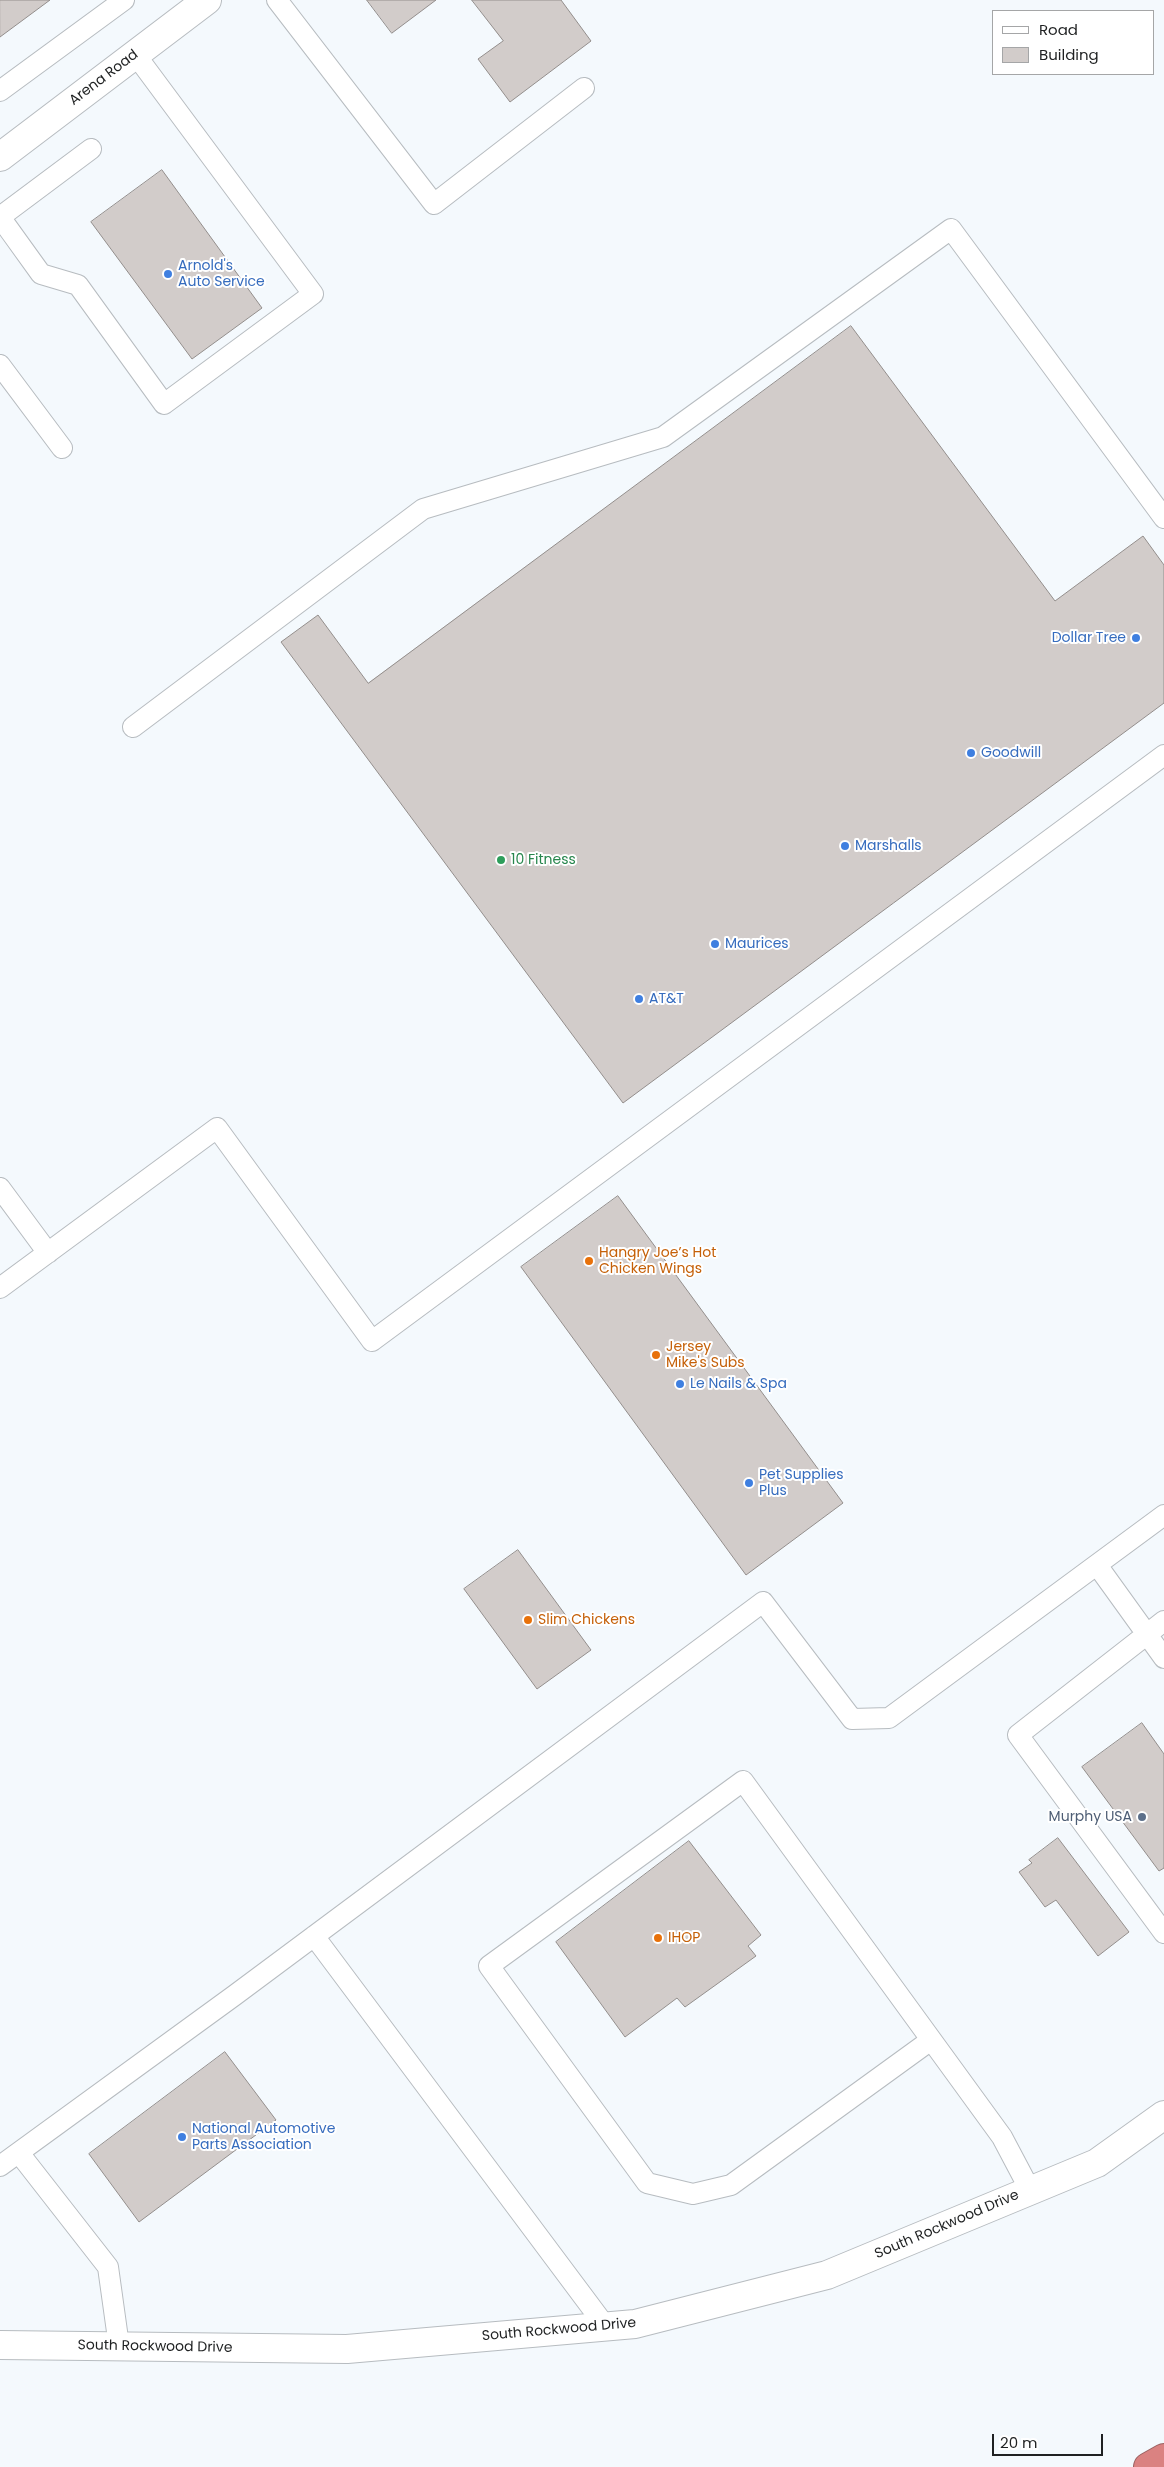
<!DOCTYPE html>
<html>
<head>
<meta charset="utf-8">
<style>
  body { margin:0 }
  #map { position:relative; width:1164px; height:2467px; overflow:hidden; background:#f4f9fd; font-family:Poppins,sans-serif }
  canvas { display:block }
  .legend { position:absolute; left:992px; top:10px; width:162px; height:65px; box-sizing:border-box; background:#fff; border:1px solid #a5a6a7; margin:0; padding:6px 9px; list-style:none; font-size:15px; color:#1f2122 }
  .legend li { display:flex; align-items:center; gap:10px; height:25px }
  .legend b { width:25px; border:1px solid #a5a6a7 }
  .scale { position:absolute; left:992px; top:2434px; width:111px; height:22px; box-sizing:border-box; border:2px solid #1f2122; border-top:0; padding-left:6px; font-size:15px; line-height:18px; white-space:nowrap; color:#1f2122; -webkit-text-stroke:4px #fff; paint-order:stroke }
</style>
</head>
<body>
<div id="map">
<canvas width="1164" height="2467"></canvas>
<ul class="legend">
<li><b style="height:6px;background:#fff"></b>Road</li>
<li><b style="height:14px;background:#d2ccca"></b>Building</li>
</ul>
<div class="scale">20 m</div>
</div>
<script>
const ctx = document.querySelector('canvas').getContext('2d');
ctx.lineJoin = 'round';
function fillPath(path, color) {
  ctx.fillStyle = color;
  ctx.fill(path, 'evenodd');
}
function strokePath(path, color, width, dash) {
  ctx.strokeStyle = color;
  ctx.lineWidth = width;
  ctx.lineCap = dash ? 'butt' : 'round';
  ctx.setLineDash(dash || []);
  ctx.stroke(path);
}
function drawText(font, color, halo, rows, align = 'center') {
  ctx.font = font + ' Poppins,sans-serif';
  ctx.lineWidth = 4;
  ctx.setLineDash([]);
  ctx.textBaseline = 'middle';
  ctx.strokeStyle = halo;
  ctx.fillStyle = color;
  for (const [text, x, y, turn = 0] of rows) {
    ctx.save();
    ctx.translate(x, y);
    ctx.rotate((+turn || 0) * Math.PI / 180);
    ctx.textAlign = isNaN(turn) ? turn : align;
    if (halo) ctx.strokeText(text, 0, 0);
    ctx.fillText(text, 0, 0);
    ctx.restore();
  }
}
const building = new Path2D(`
  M0,0H50L0,37Z
  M367,0H436L392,33Z
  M472,0H561L591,41L510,102L478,59L503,41Z
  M162,170L262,308L192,359L91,222Z
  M851,326L1055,601L1143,536L1164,565V703L623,1103L281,642L318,615L368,683Z
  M618,1196L843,1503L746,1575L521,1267Z
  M518,1550L591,1650L537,1689L464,1589Z
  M1142,1723L1164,1754V1868L1159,1871L1082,1767Z
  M1058,1838L1129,1932L1098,1956L1056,1900L1045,1907L1019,1872L1032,1863L1029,1860Z
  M689,1841L761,1935L748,1946L756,1956L685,2007L677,1998L625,2037L556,1942Z
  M225,2052L276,2120L139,2222L89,2154Z`);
fillPath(building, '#d2ccca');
strokePath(building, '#938e8c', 1);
const lane = new Path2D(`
  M277,0L434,204L584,88
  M0,91L124,0
  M0,217L41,274L78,285L164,404L313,294L135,54
  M0,217L91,149
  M0,365L62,448
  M133,727L423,509L663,437L951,229L1164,518
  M0,1188L48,1253
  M0,1288L217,1128L372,1341L1164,755
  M1097,1565L1164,1658
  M1164,1621L1018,1735L1164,1933
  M314,1936L606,2327
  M931,2040L731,2185L693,2194L647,2183L489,1966L743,1781L1002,2137L1030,2190
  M19,2153L108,2267L119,2346
  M0,2166L235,1995L763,1602L852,1719L889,1718L1164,1515`);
const street = new Path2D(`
  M0,157L207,0`);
const secondary = new Path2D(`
  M0,2345L347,2349L635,2324L827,2275L1097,2163L1164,2115`);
const highway = new Path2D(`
  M1148,2467L1164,2458`);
strokePath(lane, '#b7bcc0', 22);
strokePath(street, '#b7bcc0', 30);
strokePath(secondary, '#b7bcc0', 30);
strokePath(highway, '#996060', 30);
strokePath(lane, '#fff', 20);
strokePath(street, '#fff', 28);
strokePath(secondary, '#fff', 28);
strokePath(highway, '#da8281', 28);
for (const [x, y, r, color] of [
  [168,274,5,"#3f7fe0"],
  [1136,638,5,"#3f7fe0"],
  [971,753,5,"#3f7fe0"],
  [845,846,5,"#3f7fe0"],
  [501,860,5,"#2e9e5b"],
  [715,944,5,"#3f7fe0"],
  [639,999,5,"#3f7fe0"],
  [589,1261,5,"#e8710a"],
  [656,1355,5,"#e8710a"],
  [680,1384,5,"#3f7fe0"],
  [749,1483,5,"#3f7fe0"],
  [528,1620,5,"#e8710a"],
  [1142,1817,5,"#5c6f8a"],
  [658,1938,5,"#e8710a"],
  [182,2137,5,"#3f7fe0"]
]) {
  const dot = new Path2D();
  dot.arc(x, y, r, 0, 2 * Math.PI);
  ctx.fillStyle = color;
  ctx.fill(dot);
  strokePath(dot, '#fff', 2);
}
drawText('14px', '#1f2122', '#fff', [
  ["Arena Road",104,78,-37],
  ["South Rockwood Drive",947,2225,-23],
  ["South Rockwood Drive",559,2330,-5],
  ["South Rockwood Drive",155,2347,1]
]);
drawText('14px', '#366cbe', '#fff', [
  ["Arnold's",178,266],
  ["Auto Service",178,282],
  ["Dollar Tree",1126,638,"right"],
  ["Goodwill",981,753],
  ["Marshalls",855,846],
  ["Maurices",725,944],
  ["AT&T",649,999],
  ["Le Nails & Spa",690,1384],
  ["Pet Supplies",759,1475],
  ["Plus",759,1491],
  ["National Automotive",192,2129],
  ["Parts Association",192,2145]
], 'left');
drawText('14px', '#27864d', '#fff', [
  ["10 Fitness",511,860]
], 'left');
drawText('14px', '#c56008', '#fff', [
  ["Hangry Joe’s Hot",599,1253],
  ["Chicken Wings",599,1269],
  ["Jersey",666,1347],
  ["Mike's Subs",666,1363],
  ["Slim Chickens",538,1620],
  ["IHOP",668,1938]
], 'left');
drawText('14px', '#4e5e75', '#fff', [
  ["Murphy USA",1132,1817]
], 'right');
</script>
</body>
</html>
